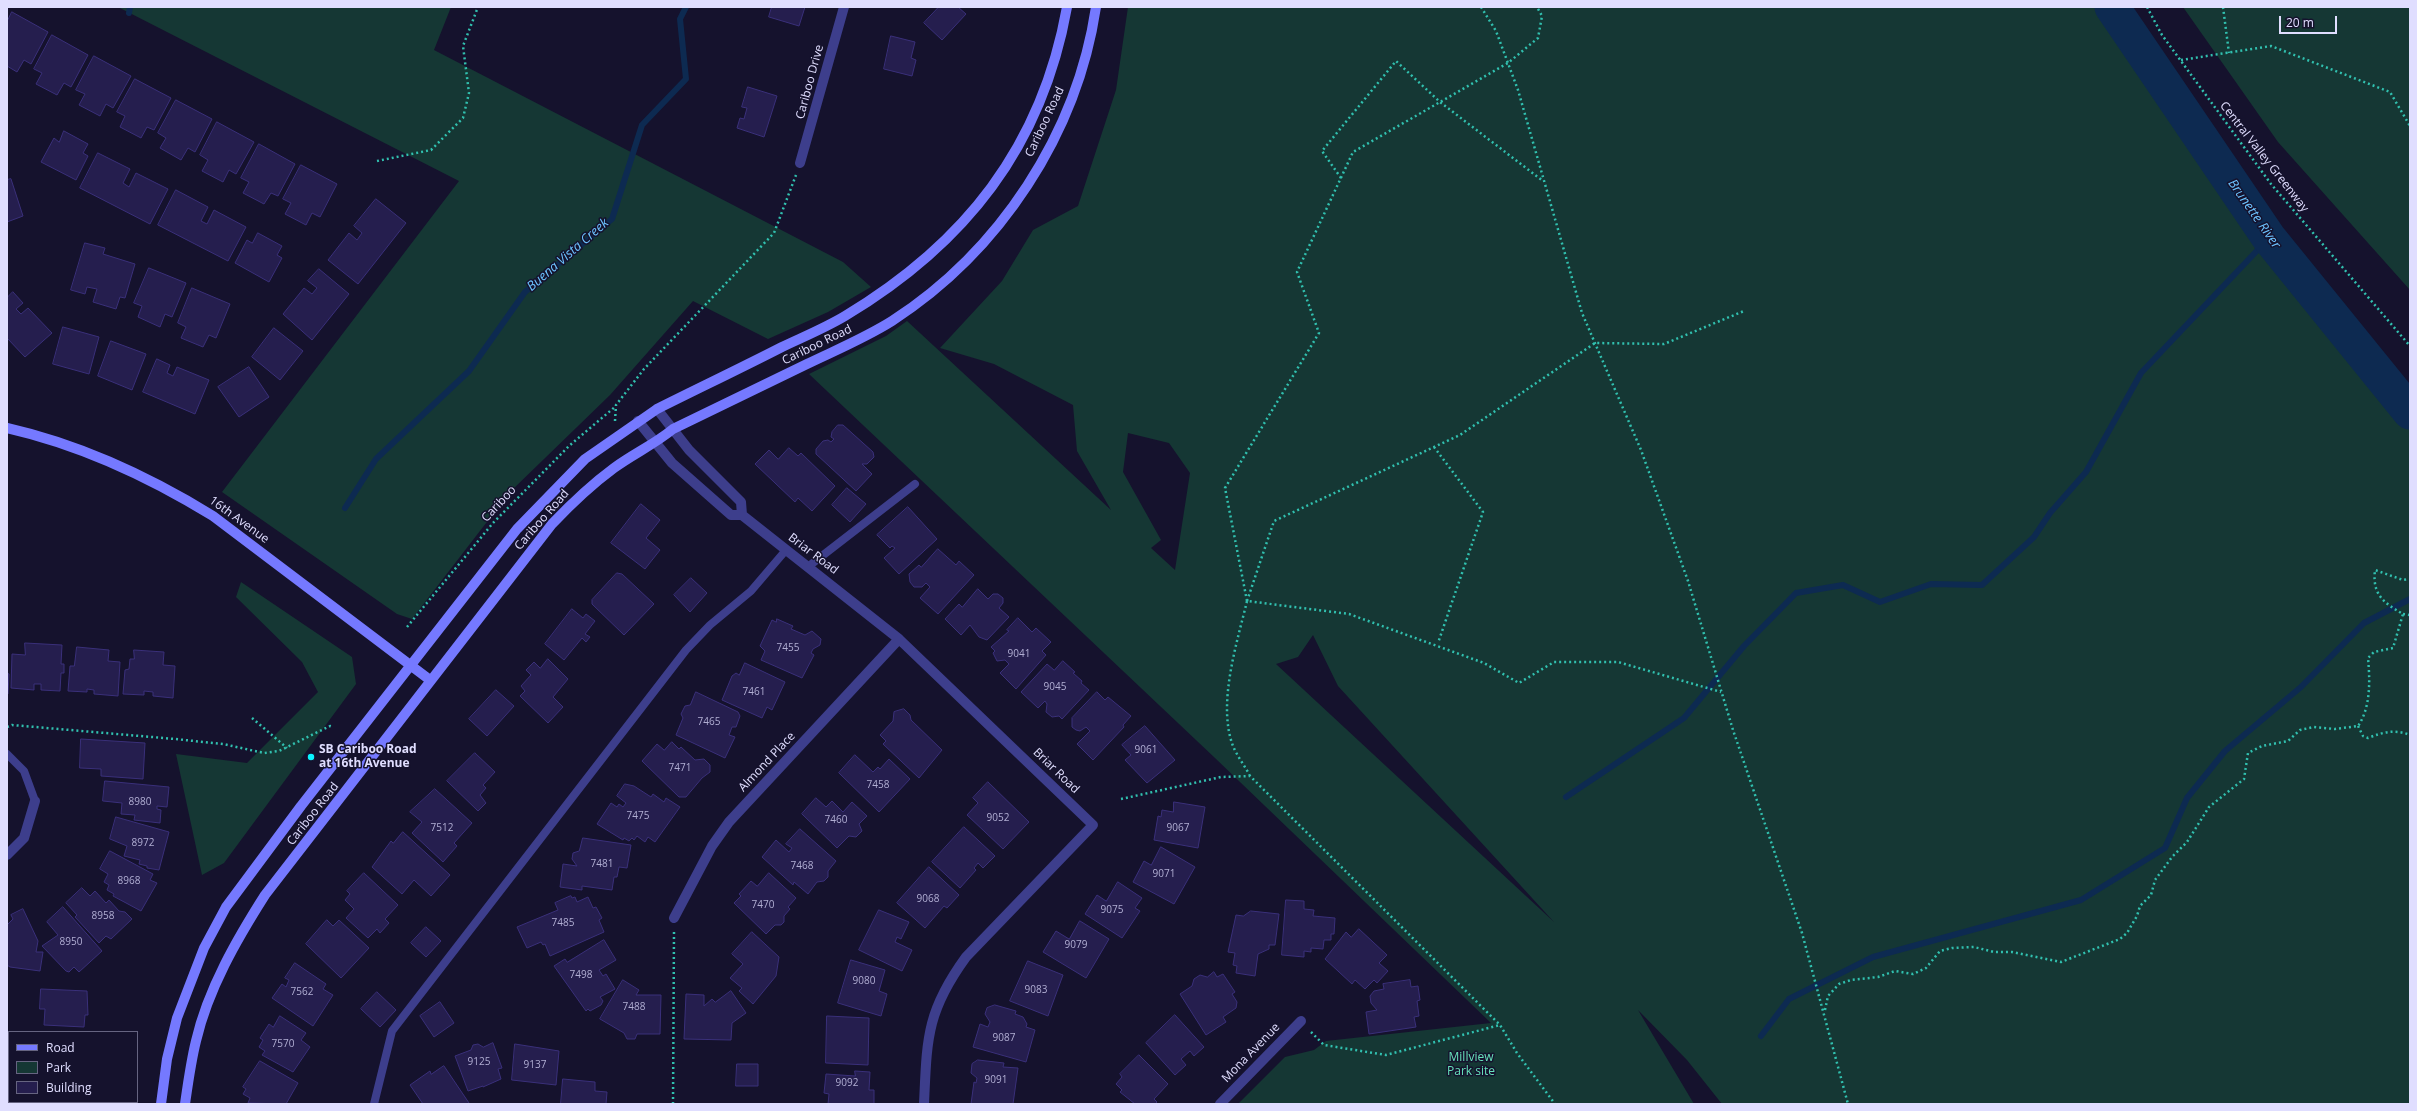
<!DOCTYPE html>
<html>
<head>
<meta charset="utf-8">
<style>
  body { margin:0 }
  #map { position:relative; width:2417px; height:1111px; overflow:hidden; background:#15122d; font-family:"Open Sans",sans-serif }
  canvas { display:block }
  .frame { position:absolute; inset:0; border:8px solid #e0deff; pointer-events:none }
  .legend { position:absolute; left:8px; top:1031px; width:130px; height:72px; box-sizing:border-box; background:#15122d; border:1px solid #666481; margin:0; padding:5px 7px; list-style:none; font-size:12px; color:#e0deff }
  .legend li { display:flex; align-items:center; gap:8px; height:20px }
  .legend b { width:20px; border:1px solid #666481 }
  .scale { position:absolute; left:2279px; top:16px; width:58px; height:18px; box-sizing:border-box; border:2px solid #e0deff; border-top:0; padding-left:5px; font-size:12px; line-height:14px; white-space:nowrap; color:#e0deff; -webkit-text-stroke:3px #15122d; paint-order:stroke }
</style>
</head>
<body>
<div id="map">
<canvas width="2417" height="1111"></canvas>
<div class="frame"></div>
<ul class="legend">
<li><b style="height:5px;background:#7579ff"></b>Road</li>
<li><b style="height:11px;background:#153734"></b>Park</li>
<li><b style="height:11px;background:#251e4e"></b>Building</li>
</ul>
<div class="scale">20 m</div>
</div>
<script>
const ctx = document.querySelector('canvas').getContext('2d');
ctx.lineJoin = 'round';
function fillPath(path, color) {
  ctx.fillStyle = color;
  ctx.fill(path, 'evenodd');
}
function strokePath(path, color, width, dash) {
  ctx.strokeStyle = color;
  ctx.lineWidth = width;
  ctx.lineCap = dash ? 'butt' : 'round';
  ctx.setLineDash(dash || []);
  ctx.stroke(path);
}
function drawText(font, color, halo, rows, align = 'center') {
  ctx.font = font + ' "Open Sans",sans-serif';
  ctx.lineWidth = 3;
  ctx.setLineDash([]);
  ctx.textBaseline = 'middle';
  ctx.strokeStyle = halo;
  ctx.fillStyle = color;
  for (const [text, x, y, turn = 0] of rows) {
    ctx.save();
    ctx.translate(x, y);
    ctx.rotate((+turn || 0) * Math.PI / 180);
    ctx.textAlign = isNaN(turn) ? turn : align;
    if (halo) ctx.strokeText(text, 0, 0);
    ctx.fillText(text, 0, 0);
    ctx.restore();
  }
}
fillPath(new Path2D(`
  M118,7H451L434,50L843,262L871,287L828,312L768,339L693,301L610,395L510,492L412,619L397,614L222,492L459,181Z
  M1128,7H2097L2214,183L2314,315L2410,430V1104H1722L1687,1060L1638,1010L1694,1104H1238L1285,1057L1314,1050L1326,1041L1491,1023L1215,758L809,374L886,336L907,321L1111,510L1077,451L1073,405L994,364L940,348L1002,281L1033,230L1078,206L1116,90ZM1128,433L1169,443L1190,473L1175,570L1151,548L1161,540L1123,472ZM1313,635L1338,686L1554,922L1276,664L1298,657Z
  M2183,7H2410V290L2278,142Z
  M241,582L352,657L356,684L224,863L202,875L176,754L247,763L318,692L302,662L236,597Z`), '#153734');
strokePath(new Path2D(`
  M129,13L130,7
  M345,508L376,459L469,371L525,292L612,219L642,125L686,79L680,19L686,7
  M1566,797L1684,718L1744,646L1796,593L1843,585L1880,602L1931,584L1982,585L2034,537L2050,513L2086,472L2141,373L2269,238
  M1761,1036L1789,999L1873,957L2081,900L2165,848L2187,798L2225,751L2301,687L2364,623L2410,599`), '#0d2a51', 6);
strokePath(new Path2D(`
  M2112,7L2269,238L2410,412`), '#0d2a51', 35);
const building = new Path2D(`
  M772,7H805L799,26L769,17Z
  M939,7H958L966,14L942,40L924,23Z
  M12,12L48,32L31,64L24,60L17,72L7,66V22Z
  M52,35L88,55L71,87L64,83L57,95L36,84L42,73L34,69Z
  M891,36L915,42L911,58L916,60L912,76L884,69Z
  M94,56L131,76L113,108L106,104L100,116L79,105L85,94L76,90Z
  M135,79L171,98L154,130L147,127L141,138L120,127L125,116L117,112Z
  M748,87L777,96L764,137L737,128L740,118L744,119L747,108L742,107Z
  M176,100L212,119L195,152L188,148L181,160L160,148L166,138L158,133Z
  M217,122L254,142L236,174L229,170L223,182L202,171L208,160L200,155Z
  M64,131L88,144L83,153L88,156L76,180L41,162L54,138L59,142Z
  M259,144L295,164L278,196L271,193L264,204L243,193L249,182L241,178Z
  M98,153L130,169L123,183L129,187L136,173L168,189L150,224L80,188Z
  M301,165L337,184L320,217L312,213L306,225L285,214L291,203L283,199Z
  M11,179L23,216L7,222V180Z
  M176,190L208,207L201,221L207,224L214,210L246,227L228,261L158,225Z
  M376,199L406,223L358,284L328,260L349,233L357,240L362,233L354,226Z
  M258,233L282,246L277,255L282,258L269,282L235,263L247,240L252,243Z
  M85,243L105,248L103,254L135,264L125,298L120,297L116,309L93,302L97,289L87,287L85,294L71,290Z
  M149,268L186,283L172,317L165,314L160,327L138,317L142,306L134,303Z
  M319,269L349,294L312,340L283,314L304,288L312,294L317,288L308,281Z
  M192,288L230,304L216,338L209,335L203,347L181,338L186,327L178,323Z
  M13,292L23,303L16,309L21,314L28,308L52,333L25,357L7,338V298Z
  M63,327L99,337L89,374L53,364Z
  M274,328L303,351L280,380L252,357Z
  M111,341L146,354L132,390L98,376Z
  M157,359L170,365L167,373L173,376L177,367L209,380L195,414L143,392Z
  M249,367L269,397L239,417L218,387Z
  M838,425H843L873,452L874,457L867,464H862L872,474L856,491L816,454V449L823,441L828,440L831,442L834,439L831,437L832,432Z
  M789,448L798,456L801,453L835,486L812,511L798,498L795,502L755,464L769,450L778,459Z
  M847,488L866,504L850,522L832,505Z
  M641,504L660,520L646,538L660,550L645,569L611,543Z
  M908,507L937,539L899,574L884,558L895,548L892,546L890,548L877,535Z
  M938,549L956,565L959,561L974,575L938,614L920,598L930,587L926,583L922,587H914L910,582L909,574L919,565L921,567Z
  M617,573L622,574L654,604L624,635L592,604V600Z
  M691,578L707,593L690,612L674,595Z
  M978,589L988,599L993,594H998L1003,598V603L999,608L1009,617L987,640L979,637L970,625L961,635L945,619L959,604L962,607Z
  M572,609L583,618L586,614L595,621L585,634L590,637L586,642L582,638L564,660L545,644Z
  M1018,618L1032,632L1036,628L1051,642L1042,651L1046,655L1016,689L1000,673L1009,664L1005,660L997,661L993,653L995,651L991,647L1009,631L1007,630Z
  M777,619L793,626L791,629L805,635L812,631L821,639L820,645L813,649L811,653L814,655L802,678L761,660L765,651L760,646L772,620L776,622Z
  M25,643L62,645L61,664H64V673H61L60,691L41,690V684H34V690L11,688L12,654L25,655Z
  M77,647L109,650L108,661L120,662L118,696L94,694V690L87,689V692L68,691L70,666H74Z
  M134,650L164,652L163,665L175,666L173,698L153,696V692L144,691V695L123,694L125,670L129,669L130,659H134Z
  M548,659L568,679L553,697L563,707L548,723L520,696L525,691L521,686L531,675L526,670L534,662L540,668Z
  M1063,661L1075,672L1073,673L1082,681L1081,683L1089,690L1062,719L1059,716L1052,717L1046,712L1047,704L1045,701L1038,708L1021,692L1047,664L1054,670Z
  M745,663L785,682L772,710L767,707L762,718L722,700L732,676L736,673L739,675Z
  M7,673L9,674L8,694H7Z
  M496,690L514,706L487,736L469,719Z
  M696,692L738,712L740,716L736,727H732L729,735L735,737L725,758L676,735L683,718L681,714L685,706L690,705Z
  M1097,692L1105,700L1108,697L1131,716L1123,725L1124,727L1093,760L1077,744L1090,731L1086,727L1080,731L1076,730L1072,727V718Z
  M904,709L910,715L911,720L942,750L919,778L883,744L886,741L880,735L893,721L894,712Z
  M1145,726L1175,760L1147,783L1125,760L1131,755L1122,745Z
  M81,739L145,743L143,779L101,776V769L80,768Z
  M672,742L679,749L681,747L695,760L704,759L710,765V772L702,778L686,797H679L642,761L657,744L664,750Z
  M475,753L495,772L483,785L486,788L480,795L486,803L478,811L447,781Z
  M855,755L873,772L878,767L880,769L889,759L910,779L879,812L839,773Z
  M105,781L169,787L167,807L157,806V809L161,810L160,823L134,820L135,815L121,814L122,803L103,801Z
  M988,782L1029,822L1003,849L967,815L978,803L973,798Z
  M625,784L634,786L651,797L653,794L664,802L666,798L680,807L655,842L648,837L645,842L637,836L634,840L632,838L629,841L624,838L623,840L597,824L611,803L617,807L619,804L623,807L626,803L617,796Z
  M435,789L472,823L454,843L457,846L443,862L412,833L422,822L410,812Z
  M816,798L826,807L832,801L843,812L852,802L867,816L859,824L862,831L856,837L849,836L837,848L802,814Z
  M1174,802L1205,807L1198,848L1154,840L1158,816L1161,817L1162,810L1173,812Z
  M116,817L169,832L159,870L147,868V866L139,864L140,860L124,856L127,846L110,839Z
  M964,827L995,856L983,868L978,863L974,868L976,870L960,888L932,862Z
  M800,829L836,861L828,871V877L824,881L817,882L808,894L794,882L793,885L762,857L776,840L789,852L792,848L786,844Z
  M403,832L450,875L431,896L414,880L402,894L372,867L391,841L393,843Z
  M583,838L631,845L627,868L619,867L617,877H614L612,890L582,886V890L560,887L563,864L577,866L572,859L573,853L579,851Z
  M1161,847L1195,867L1174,904L1133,882L1144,861L1151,865Z
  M110,851L153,874L150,880L157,883L141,911L113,896L114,894L107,890L109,885L104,882L108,874L100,869Z
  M929,867L959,895L947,908L944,906L925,928L897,903Z
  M364,873L398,905L385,919L389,923L380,933L377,929L368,938L346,918L354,909L345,900L350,894L347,891Z
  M769,873L796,898L788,907L790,909L784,916V922L781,925H775L766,934L734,903L741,896L739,894L751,881L757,886Z
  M1118,882L1142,898L1135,908L1140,911L1122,938L1085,914L1097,895L1106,901Z
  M82,888L90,896L95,891L106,903L109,900L119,911L125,912L132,919L111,939L106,936L99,943L75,917L77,915L66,903Z
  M571,896L572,898L575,897L577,902L588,897L593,908L596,907L602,918L599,920L604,932L550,956L545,944L543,945L541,942L527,948L517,927L558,910L555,903Z
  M1286,900L1304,901V909L1314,910L1313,916L1335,918L1334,934H1331V940H1324L1323,949L1311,948V952L1304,951V957L1282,955Z
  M63,907L102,951L79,972L74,967L69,972L66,971L42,946L58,935L47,922Z
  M23,909L38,941L36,952H43L40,971L10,967L7,965V925L13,919L11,915Z
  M879,910L909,922L901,939L897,937L895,942L912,950L902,971L859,950Z
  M1251,911L1279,914L1275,945H1269V949L1258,954L1255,976L1236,973L1237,966L1233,965L1235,953L1228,952L1236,915L1243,916Z
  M327,920L333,926L339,920L369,948L341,978L306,944Z
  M1080,921L1109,939L1086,978L1043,952L1056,931L1069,939Z
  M426,927L441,941L426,957L411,943Z
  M1359,929L1387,955L1379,963L1388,971L1377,983L1374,980L1365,989L1355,980L1352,984L1325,959L1346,932L1351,937Z
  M752,932L779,957L776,976L753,1004L739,991L742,988L730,978L743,964L732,954Z
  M604,940L616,960L599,970L603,976L606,974L615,989L600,997L603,1001L601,1005L590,1011L588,1009L586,1011L554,966L565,959L567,962Z
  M851,960L885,970L879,991L887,994L881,1016L838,1003Z
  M1028,961L1063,975L1048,1016L1010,1001Z
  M295,963L326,984L323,989L333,995L313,1026L272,998L282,984L286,987L289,980L285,978Z
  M1214,972L1217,977L1223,974L1235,992L1232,994L1237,1002L1236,1008L1223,1017L1226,1022L1206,1035L1180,994L1192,986L1194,979L1200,975L1207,977Z
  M623,980L639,990L636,995H661L660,1034H637L635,1039H627L624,1033L600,1019Z
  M1410,980L1411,987L1418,986L1420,1000L1417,1001L1419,1016L1414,1017L1416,1027L1369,1034L1366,1012L1377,1010L1371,1003L1370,996L1374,991L1384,989L1383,984Z
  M41,989L87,991L88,1015H85L84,1027L44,1025L45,1009H40Z
  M731,991L746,1013L732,1023L731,1040L684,1039L686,994L704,995V1006L712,999L715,1002Z
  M377,992L396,1010L380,1027L361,1009Z
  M440,1002L454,1023L434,1037L420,1016Z
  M995,1005L1016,1011L1015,1014L1023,1017L1027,1024L1026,1027L1035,1030L1026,1062L973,1047L980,1024L988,1027L990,1022L985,1014L987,1008Z
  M1175,1015L1204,1047L1194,1056L1190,1051L1181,1059L1186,1065L1175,1075L1146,1043Z
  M280,1016L306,1033L301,1040L310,1047L293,1072L262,1055L265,1051L259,1047L263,1040L260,1038L269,1024L273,1027Z
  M827,1016L869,1018L868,1065L826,1063Z
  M493,1043L502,1068L498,1069L501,1079L483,1087V1086L468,1091L455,1056L471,1050L473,1045L478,1044L483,1047Z
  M515,1044L559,1051L556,1085L512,1080Z
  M1139,1055L1168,1084L1154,1099L1157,1102L1155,1104H1135L1120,1092L1122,1090L1116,1084L1122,1077L1120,1074Z
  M978,1060L1004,1063L1003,1067L1018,1068L1013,1104H971L974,1082L976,1083L977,1078L971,1073L972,1064Z
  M260,1061L298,1083L286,1104L248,1103L250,1098L243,1094L246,1089L243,1087Z
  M737,1064H758V1086H736Z
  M444,1066L469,1103L468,1104H423L410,1085L430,1071L431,1074Z
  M855,1071L870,1072L869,1090H874V1104H828L829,1094L824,1093L826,1074L855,1076Z
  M563,1079L595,1082V1091L607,1092L606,1104H561Z
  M68,1102L101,1103V1104H68Z`);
fillPath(building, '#251e4e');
strokePath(building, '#3a307a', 1);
strokePath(new Path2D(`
  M1481,7L1496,31L1518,90L1582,313L1641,450L1688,581L1733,730L1802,933L1848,1104
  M2147,7L2162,35L2271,184L2410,346
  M2223,7L2229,53
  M2181,60L2271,46L2390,92L2410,126
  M377,161L431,150L463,118L469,93L463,46L478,7
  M1341,178L1322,151L1396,61L1440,102L1543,181
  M615,421L616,405L644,369L774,233L796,175
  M1434,447L1483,512L1438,643
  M1247,601L1225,488L1319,333L1297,272L1353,152L1508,63L1538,38L1542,16L1537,7
  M1247,601L1274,521L1460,435L1595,343L1664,344L1744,311
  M2403,614L2410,615
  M407,627L493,523L569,446L616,406
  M252,718L287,748
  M2358,726L2363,736L2368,738C2383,732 2395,729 2410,735
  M7,727L12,725L175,739L223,744L264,753L279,751L330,726L333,727
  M1250,776C1245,766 1237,756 1233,746C1217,704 1237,643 1247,601L1349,614L1484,663L1519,683L1554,662H1618L1721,692
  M1121,799L1221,777L1250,776L1500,1025L1517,1053L1555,1104
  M1825,1010L1828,996L1839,984L1851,980L1878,977L1895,971L1913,974L1926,968L1940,951L1952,948L1974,947L1994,952H2012L2061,962L2120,939L2127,933L2137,916L2140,906L2151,895L2155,880L2172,857L2187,842L2209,807L2244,779L2248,753L2262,746L2288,741L2300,730L2314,727L2335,729L2358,726C2371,707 2370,680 2368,658L2374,652L2393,648L2403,614C2384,603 2372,595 2375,570L2403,580L2410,579
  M1311,1032L1324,1045L1386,1055L1500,1025
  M673,1104L674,932`), '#31c0af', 2.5, [2, 3]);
strokePath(new Path2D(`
  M809,566L915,484
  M7,754L24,771L35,801
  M374,1104L392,1031L686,650L710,625L751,591L786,550`), '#3d3e8c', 8);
strokePath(new Path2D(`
  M800,163L844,7
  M657,409L689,450L741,502L742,515
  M638,421L672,463L731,515H742L899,639L1093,825L966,957C926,1012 927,1039 924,1104
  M7,855L24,838L35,801
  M674,918L712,846L729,822L899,639
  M1220,1104L1301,1021`), '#3d3e8c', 10);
strokePath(new Path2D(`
  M7,428C82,445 148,476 213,516L430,680
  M161,1104L167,1059L177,1018L204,948L226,907L301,806L517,529L585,459L657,409C699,388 741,368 782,347C803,337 825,328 845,316C965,244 1042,147 1067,7
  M185,1104C188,1083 191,1061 196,1041C208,989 237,939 265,895L552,524C571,504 591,485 614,468C633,454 655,444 673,429C718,407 763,385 807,364C836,350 865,338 892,321C1000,251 1077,134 1096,7`), '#7579ff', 10);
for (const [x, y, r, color] of [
  [311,757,4,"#0af4ff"]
]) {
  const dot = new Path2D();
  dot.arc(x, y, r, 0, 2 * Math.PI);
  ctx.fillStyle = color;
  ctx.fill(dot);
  strokePath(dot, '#15122d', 1.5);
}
drawText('10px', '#b1aed3', null, [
  ["7455",788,648],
  ["9041",1019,654],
  ["9045",1055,687],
  ["7461",754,692],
  ["7465",709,722],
  ["9061",1146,750],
  ["7471",680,768],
  ["7458",878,785],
  ["8980",140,802],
  ["7475",638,816],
  ["9052",998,818],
  ["7460",836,820],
  ["7512",442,828],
  ["9067",1178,828],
  ["8972",143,843],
  ["7481",602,864],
  ["7468",802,866],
  ["9071",1164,874],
  ["8968",129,881],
  ["9068",928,899],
  ["7470",763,905],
  ["9075",1112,910],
  ["8958",103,916],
  ["7485",563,923],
  ["8950",71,942],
  ["9079",1076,945],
  ["7498",581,975],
  ["9080",864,981],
  ["9083",1036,990],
  ["7562",302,992],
  ["7488",634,1007],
  ["9087",1004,1038],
  ["7570",283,1044],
  ["9125",479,1062],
  ["9137",535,1065],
  ["9091",996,1080],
  ["9092",847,1083]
]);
drawText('12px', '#e0deff', '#15122d', [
  ["Cariboo Drive",810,82,-75],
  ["Cariboo Road",1045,122,-65],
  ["Central Valley Greenway",2264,157,52],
  ["Cariboo Road",817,345,-26],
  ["Cariboo",499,504,-47],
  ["16th Avenue",239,520,36],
  ["Cariboo Road",542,520,-49],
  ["Briar Road",813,554,37],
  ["Almond Place",767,762,-47],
  ["Briar Road",1056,771,44],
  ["Cariboo Road",313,814,-52],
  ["Mona Avenue",1251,1053,-46]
]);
drawText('bold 12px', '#e0deff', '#15122d', [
  ["SB Cariboo Road",319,750],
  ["at 16th Avenue",319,764]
], 'left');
drawText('12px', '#67e2bc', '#15122d', [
  ["Millview",1471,1058],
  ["Park site",1471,1072]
]);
drawText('italic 13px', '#6cc3ff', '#15122d', [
  ["Brunette River",2254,214,55],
  ["Buena Vista Creek",568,255,-41]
]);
</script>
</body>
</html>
